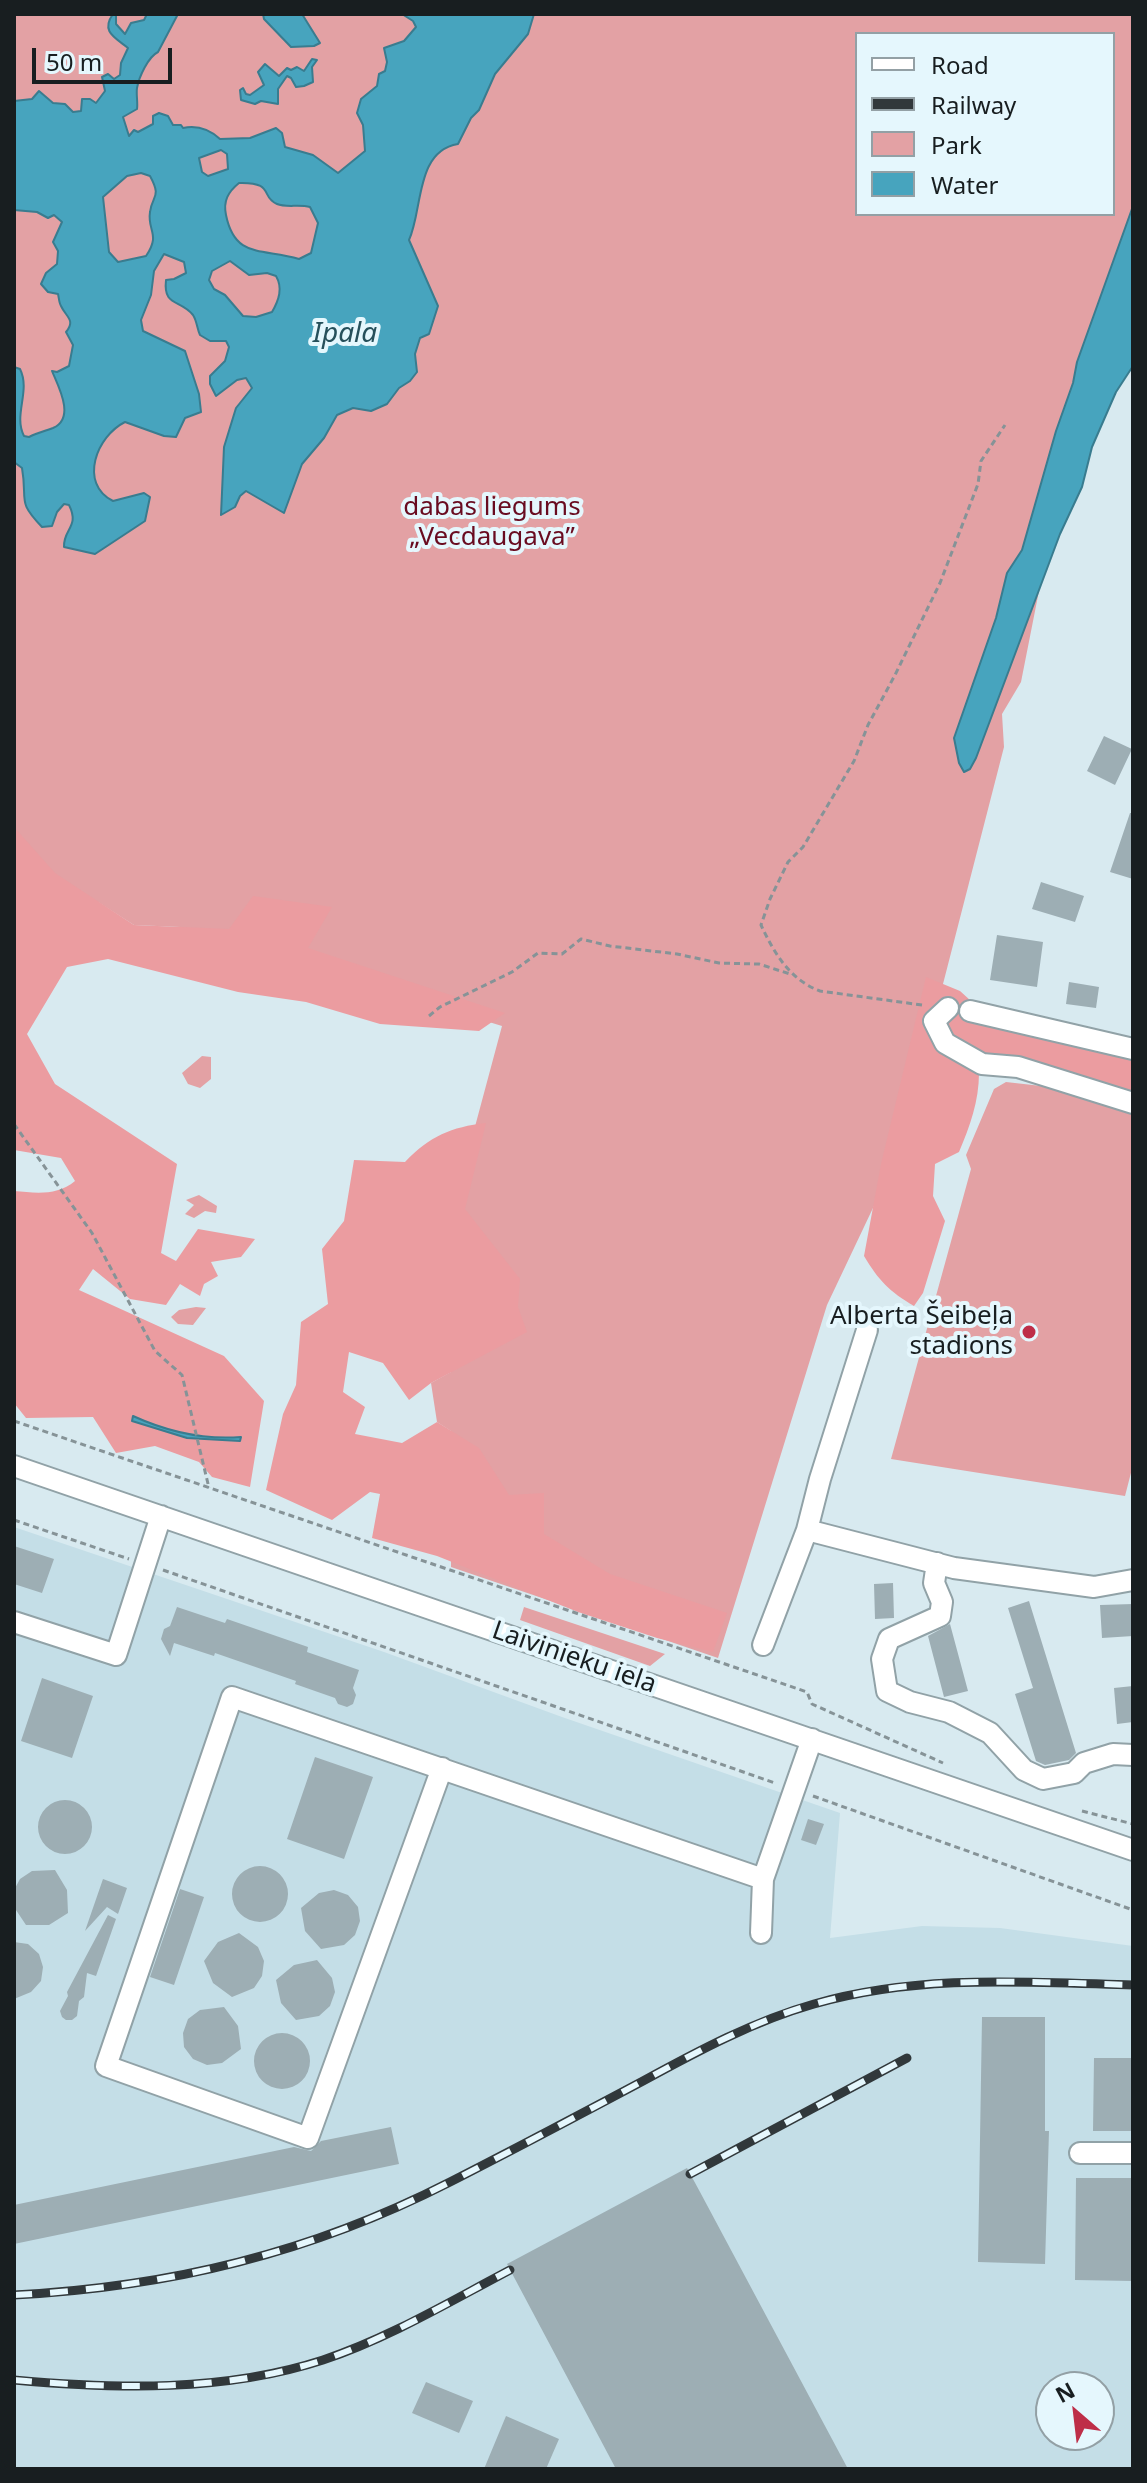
<!DOCTYPE html>
<html>
<head>
<meta charset="utf-8">
<style>
  body { margin:0 }
  #map { position:relative; width:1147px; height:2483px; overflow:hidden; background:#d8eaf0; font-family:"Noto Sans",sans-serif }
  canvas { display:block }
  .frame { position:absolute; inset:0; border:16px solid #181e20; pointer-events:none }
  .legend { position:absolute; left:855px; top:32px; width:260px; height:184px; box-sizing:border-box; background:#e5f7fd; border:2px solid #93a0a5; margin:0; padding:10px 14px; list-style:none; font-size:24px; color:#181e20 }
  .legend li { display:flex; align-items:center; gap:16px; height:40px }
  .legend b { width:40px; border:2px solid #93a0a5 }
  .north { position:absolute; left:1035px; top:2371px; width:80px; height:80px; box-sizing:border-box; background:#e5f7fd; border:2px solid #93a0a5; border-radius:50%; rotate:332deg; font-size:22px; font-weight:700; line-height:32px; text-align:center; color:#181e20 }
  .north::after { content:''; display:block; margin:auto; width:28px; height:36px; background:#be2e48; clip-path:polygon(50% 0,100% 100%,50% 72%,0 100%) }
  .scale { position:absolute; left:32px; top:48px; width:140px; height:36px; box-sizing:border-box; border:4px solid #181e20; border-top:0; padding-left:10px; font-size:24px; line-height:28px; white-space:nowrap; color:#181e20; -webkit-text-stroke:6px #e5f7fd; paint-order:stroke }
</style>
</head>
<body>
<div id="map">
<canvas width="1147" height="2483"></canvas>
<div class="frame"></div>
<ul class="legend">
<li><b style="height:10px;background:#fff"></b>Road</li>
<li><b style="height:10px;background:#31383b"></b>Railway</li>
<li><b style="height:22px;background:#e3a1a4"></b>Park</li>
<li><b style="height:22px;background:#47a4be"></b>Water</li>
</ul>
<div class="north">N</div>
<div class="scale">50 m</div>
</div>
<script>
const ctx = document.querySelector('canvas').getContext('2d');
ctx.lineJoin = 'round';
function fillPath(path, color) {
  ctx.fillStyle = color;
  ctx.fill(path, 'evenodd');
}
function strokePath(path, color, width, dash) {
  ctx.strokeStyle = color;
  ctx.lineWidth = width;
  ctx.lineCap = dash ? 'butt' : 'round';
  ctx.setLineDash(dash || []);
  ctx.stroke(path);
}
function drawText(font, color, halo, rows, align = 'center') {
  ctx.font = font + ' "Noto Sans",sans-serif';
  ctx.lineWidth = 8;
  ctx.setLineDash([]);
  ctx.textBaseline = 'middle';
  ctx.strokeStyle = halo;
  ctx.fillStyle = color;
  for (const [text, x, y, turn = 0] of rows) {
    ctx.save();
    ctx.translate(x, y);
    ctx.rotate((+turn || 0) * Math.PI / 180);
    ctx.textAlign = isNaN(turn) ? turn : align;
    if (halo) ctx.strokeText(text, 0, 0);
    ctx.fillText(text, 0, 0);
    ctx.restore();
  }
}
fillPath(new Path2D(`
  M14,1527L384,1652L562,1717L840,1813L830,1938L922,1926L1000,1928L1133,1946V2469H14ZM1051,2387H1099V2435H1051Z`), '#c4dee7');
fillPath(new Path2D(`
  M14,14H1133V351L1051,530L1021,682L1002,714L1004,747L900,1151L827,1305L718,1658L451,1567V1431L437,1422L431,1383L451,1372V1216L502,1026L180,927L134,925L98,902L14,876ZM857,34H1113V214H857Z
  M202,1056L211,1057V1079L200,1088L188,1084L182,1073Z
  M1006,1082L1059,1088L1133,1112V1465L1125,1496L891,1459L971,1169L966,1155L994,1089Z
  M199,1195L217,1206L216,1213L205,1211L194,1218L185,1214L194,1205L186,1200Z
  M196,1307L206,1308L193,1325L178,1324L171,1317L179,1310Z
  M524,1607L665,1654L650,1666L520,1620Z`), '#e3a1a4');
fillPath(new Path2D(`
  M14,827L55,873L134,925L229,929L253,896L332,907L308,948L505,1013L479,1031L380,1024L306,1002L238,992L108,959L67,967L27,1034L55,1084L177,1164L161,1253L176,1261L198,1229L255,1239L241,1257L211,1262L218,1276L204,1284L200,1296L180,1284L166,1305L130,1299L93,1269L79,1290L224,1356L264,1401L250,1487L212,1477L199,1462L155,1446L116,1453L93,1417L26,1418L14,1403V1191C36,1193 57,1196 75,1181L61,1158L14,1150Z
  M926,977L960,991L981,1010L1133,1053V1091L1021,1062L979,1073C979,1101 970,1126 959,1152L935,1164L933,1196L945,1221L923,1293L914,1306C889,1291 879,1281 864,1256L881,1164Z
  M486,1123L465,1209L520,1279L518,1307L527,1332L431,1383L409,1400L383,1363L349,1352L343,1392L365,1407L355,1434L402,1443L437,1422L479,1448L509,1495L544,1493V1534L610,1574L727,1613L713,1652L657,1638L578,1612L437,1556L372,1538L380,1494L370,1492L332,1520L266,1490L283,1414L296,1385L301,1322L328,1304L322,1249L344,1221L354,1160L405,1162C430,1136 451,1127 486,1123Z`), '#eb9ca0');
const water = new Path2D(`
  M113,14H116V24L125,34L131,23L144,20L147,14H178L158,52C148,57 139,77 137,88C136,94 138,103 137,109L123,117L129,136L134,130L138,132L153,124V116L159,113L168,116L173,125H181L183,128C197,125 209,129 220,139L250,138L276,128L282,133L285,147L313,155L338,173L365,151L363,125L357,113L361,99L377,86L379,74L385,71L387,62L384,48L404,41L416,27L413,21L402,14H534L528,34L495,74L479,110L471,118L458,144C415,151 423,210 409,240L438,306L429,334L420,338L415,354L417,372L410,381L399,388L387,404L371,411L353,408L337,415L324,438L302,464L284,513L246,491L240,496L235,507L221,515L224,447L236,408L252,388L246,378L237,380L216,396L210,384V376L225,361L229,347L226,341H210L200,335C197,329 197,321 193,315C180,299 163,307 166,280L174,279L186,273L184,262L164,254L154,271L151,295L141,320L143,331L185,351L199,394L201,412L185,418L176,437L164,436L125,422C97,436 78,483 113,501L144,493L150,497L145,521L95,554L64,547C63,529 80,527 69,505L64,504L57,512L52,526L42,527C16,500 28,502 22,468L14,462V367L20,369C31,391 13,415 24,436L29,437C37,433 45,431 53,428C76,418 58,386 52,371L57,372L69,366L73,345L66,332C76,320 66,317 61,306C59,303 59,298 58,294L48,292L41,284L46,273L57,264L58,251L53,242L62,222L54,215L48,218L37,212L14,210V101L32,99L39,91L53,103L65,104L73,112L81,111L82,99H90L96,103L105,91L102,77L108,74L114,79L120,75L121,63L128,48C116,38 100,32 113,14ZM221,150L227,154L228,169L208,176L202,172L199,158ZM141,173L150,176C162,198 152,195 150,212C147,231 161,234 146,256L118,262L109,252L103,197L127,176ZM239,183C275,182 260,197 277,204C286,208 299,204 310,207L318,223L311,253L299,259C262,248 235,259 226,215C223,201 228,192 239,183ZM230,261L249,275L267,273L276,276C283,288 279,300 272,312L256,317L243,316L225,295L214,289L209,280L212,271Z
  M263,14H302L320,43L314,46L291,47L264,19Z
  M312,59L317,60L312,67L313,82L304,86L296,87L291,78L287,76L278,89V104L261,101L255,104L241,100L240,90L243,88L246,94L250,95L264,85L258,72L265,64L279,76L287,68L291,70L297,67L304,71Z
  M1133,206V366L1116,392L1092,447L1082,487L1060,534L976,758L970,769L964,772L959,763L954,738L996,618L1007,573L1022,550L1056,431L1073,383L1077,362Z
  M133,1416C168,1432 203,1440 241,1437L240,1441L187,1438L132,1421Z`);
fillPath(water, '#47a4be');
strokePath(water, '#397c8f', 2);
fillPath(new Path2D(`
  M1104,736L1132,749L1115,785L1087,771Z
  M1130,813H1133V879L1110,872Z
  M1041,882L1084,896L1075,922L1032,909Z
  M997,935L1043,942L1037,987L990,980Z
  M1069,982L1099,987L1096,1008L1066,1004Z
  M14,1546L54,1559L42,1593L14,1584Z
  M893,1583L894,1618L875,1619L874,1584Z
  M1029,1601L1076,1753L1069,1760L1045,1765L1036,1761L1015,1694L1033,1688L1008,1608Z
  M1133,1604V1636L1102,1638L1100,1605Z
  M177,1607L225,1623L227,1619L308,1647L307,1652L359,1670L353,1688L356,1695L353,1704L347,1707L338,1704L335,1698L295,1684L296,1681L215,1653L214,1656L174,1643L170,1656L161,1639L164,1629L170,1626Z
  M950,1624L968,1691L944,1697L928,1636Z
  M42,1678L93,1696L72,1758L21,1741Z
  M1133,1686V1722L1117,1724L1114,1688Z
  M315,1757L373,1777L344,1859L287,1839Z
  M38 1827a27 27 0 1 1 54 0a27 27 0 1 1-54 0Z
  M808,1819L824,1824L816,1845L801,1840Z
  M232 1894a28 28 0 1 1 56 0a28 28 0 1 1-56 0Z
  M55,1870L67,1890L68,1913L49,1925H26L14,1907V1890L20,1879L32,1871Z
  M103,1879L127,1888L118,1914L107,1907L85,1931Z
  M180,1889L204,1897L174,1985L150,1977Z
  M334,1890L348,1895L358,1907L360,1921L355,1935L344,1945L321,1949L305,1931L301,1908L319,1893Z
  M108,1915L116,1919L96,1976L87,1973L84,1997L79,2001L77,2016L72,2020H66L62,2017L60,2011L68,1996L67,1992Z
  M239,1933L258,1947L264,1961L262,1976L254,1988L232,1997L213,1983L204,1961L218,1942Z
  M14,1942L28,1944L39,1954L43,1967L41,1981L31,1992L14,1999Z
  M317,1960L332,1978L335,1992L330,2006L319,2016L296,2020L281,2003L276,1980L294,1965Z
  M224,2007L238,2026L241,2049L222,2063L207,2065L193,2059L184,2047L183,2033L188,2019L200,2010Z
  M982,2017H1045V2131H1049L1045,2264L978,2262Z
  M254 2061a28 28 0 1 1 56 0a28 28 0 1 1-56 0Z
  M1094,2058H1133V2131H1093Z
  M391,2127L399,2164L14,2244V2205L294,2147L311,2151L321,2141Z
  M687,2168L700,2192L848,2469H616L507,2264Z
  M1076,2178H1133V2281L1075,2280Z
  M426,2382L473,2401L459,2433L412,2413Z
  M506,2416L559,2439L546,2469H484Z`), '#9daeb4');
const minor = new Path2D(`
  M948,1008L934,1021L945,1043L982,1064L1018,1067L1133,1103
  M970,1011L1133,1049
  M867,1330L820,1479L807,1530L954,1568L1094,1587L1133,1580
  M14,1466L1133,1850
  M937,1563L934,1583L942,1602L940,1616L889,1639L882,1659L887,1691L910,1702L949,1712L990,1733L1024,1770L1043,1779L1074,1773L1084,1763L1113,1754L1133,1755
  M14,1622L116,1655L161,1516
  M763,1645L807,1530
  M442,1768L308,2138L106,2066L232,1697L763,1879
  M761,1933L763,1879L812,1739
  M1080,2153H1133`);
strokePath(minor, '#91a2a7', 24);
strokePath(new Path2D(`
  M922,1005L820,991C790,980 774,953 761,925L770,899L788,862L803,847L854,761L868,725L895,675L940,583L978,484L981,461L1005,425
  M429,1016L440,1007L512,972L538,953L562,954L581,939L610,946L677,954L719,963L759,964L790,974
  M14,1124L92,1233L155,1351L182,1375L209,1488
  M14,1421L807,1692L812,1704L943,1763
  M14,1520L129,1559
  M163,1570L775,1783
  M813,1796L1133,1910
  M1082,1811L1133,1824`), '#869397', 3, [6, 4]);
strokePath(minor, '#fff', 20);
const rail = new Path2D(`
  M690,2174L907,2058
  M14,2295C170,2287 311,2253 450,2182C515,2149 579,2115 643,2081C698,2051 754,2021 814,2004C918,1974 1026,1982 1133,1985
  M14,2380C116,2389 225,2392 323,2360C389,2338 449,2302 510,2270`);
strokePath(rail, '#31383b', 9);
strokePath(rail, '#e5f7fd', 6, [18]);
for (const [x, y, r, color] of [
  [1029,1332,8,"#be2e48"]
]) {
  const dot = new Path2D();
  dot.arc(x, y, r, 0, 2 * Math.PI);
  ctx.fillStyle = color;
  ctx.fill(dot);
  strokePath(dot, '#e5f7fd', 3);
}
drawText('26px', '#690b20', '#e5f7fd', [
  ["dabas liegums",492,508],
  ["„Vecdaugava”",492,538]
]);
drawText('26px', '#181e20', '#e5f7fd', [
  ["Alberta Šeibeļa",1013,1317],
  ["stadions",1013,1347]
], 'right');
drawText('26px', '#181e20', '#e5f7fd', [
  ["Laivinieku iela",574,1658,19]
]);
drawText('italic 28px', '#26505b', '#e5f7fd', [
  ["Ipala",345,334]
]);
</script>
</body>
</html>
